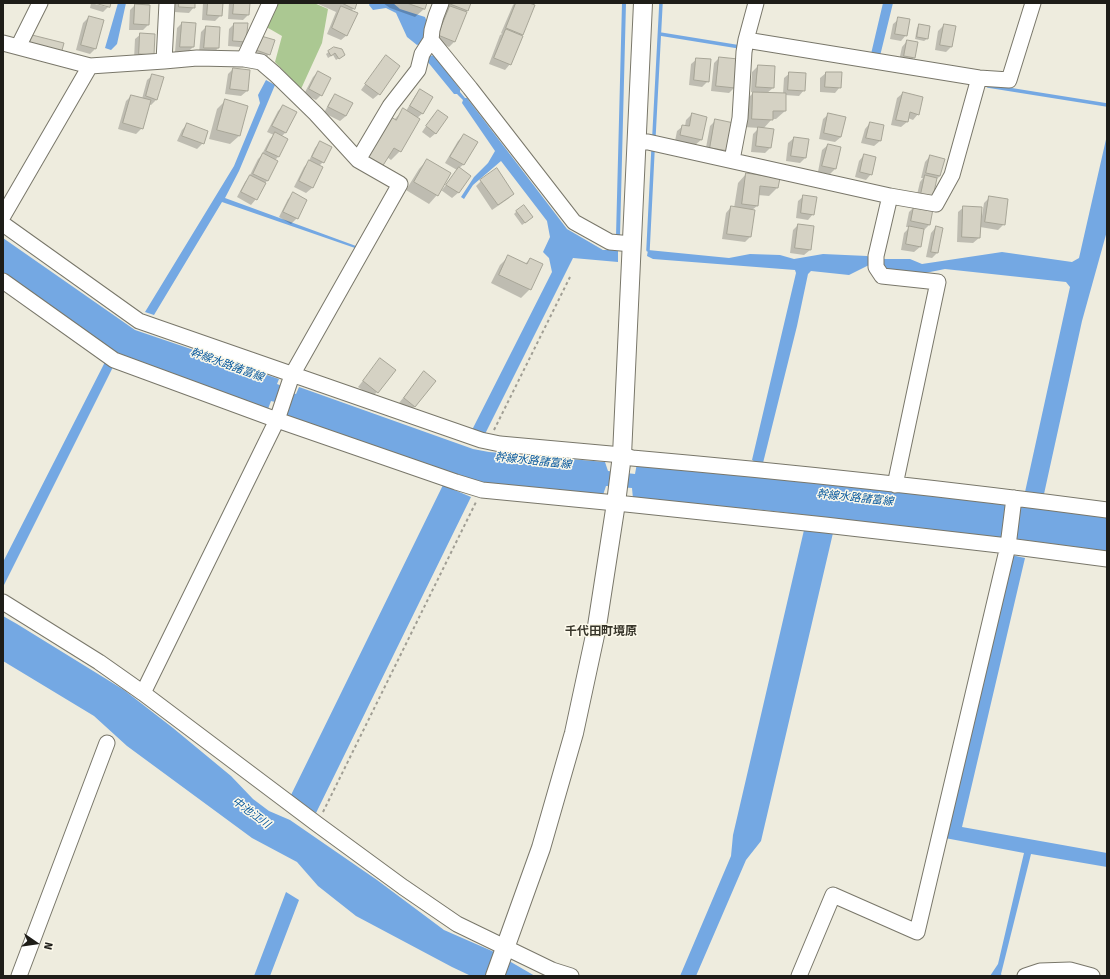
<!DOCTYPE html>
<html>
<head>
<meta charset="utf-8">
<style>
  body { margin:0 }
  #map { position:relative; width:1110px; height:979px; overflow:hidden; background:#eeecde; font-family:"Fira Sans",sans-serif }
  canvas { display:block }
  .frame { position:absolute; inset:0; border:4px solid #1e1d18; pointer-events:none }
  .north { position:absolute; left:16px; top:923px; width:40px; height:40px; -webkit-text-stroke:3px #fcf9eb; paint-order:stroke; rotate:103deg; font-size:11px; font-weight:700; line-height:16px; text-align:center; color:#1e1d18 }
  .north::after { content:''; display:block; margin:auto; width:14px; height:18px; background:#1e1d18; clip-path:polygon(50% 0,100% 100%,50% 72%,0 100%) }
</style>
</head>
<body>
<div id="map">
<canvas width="1110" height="979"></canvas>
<div class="frame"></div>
<div class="north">N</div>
</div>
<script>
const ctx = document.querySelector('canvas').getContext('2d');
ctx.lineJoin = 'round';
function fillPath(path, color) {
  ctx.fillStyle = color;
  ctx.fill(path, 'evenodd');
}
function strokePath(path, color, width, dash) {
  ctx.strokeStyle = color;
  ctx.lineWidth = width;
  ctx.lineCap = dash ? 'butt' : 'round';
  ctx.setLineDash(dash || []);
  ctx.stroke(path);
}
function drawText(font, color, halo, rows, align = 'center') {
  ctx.font = font + ' "Fira Sans","Noto Sans JP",sans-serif';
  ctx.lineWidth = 3;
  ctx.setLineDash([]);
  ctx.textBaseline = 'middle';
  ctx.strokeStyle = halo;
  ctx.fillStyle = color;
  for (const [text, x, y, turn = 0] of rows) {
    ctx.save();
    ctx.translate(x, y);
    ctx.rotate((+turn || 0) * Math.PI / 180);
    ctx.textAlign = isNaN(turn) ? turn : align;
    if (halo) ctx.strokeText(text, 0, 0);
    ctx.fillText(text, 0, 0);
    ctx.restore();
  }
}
fillPath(new Path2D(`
  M270,3H314L328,9L322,43L301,89L275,62L282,36L263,25Z`), '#abc892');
fillPath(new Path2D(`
  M118,3H126L117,44L111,50L105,48Z
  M370,3H393L400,9L425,17L427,22L422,43L417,45L407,37L396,13L386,8L373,10L369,5Z
  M622,3H626L620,236H616Z
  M883,3H893L880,56L871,54Z
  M434,55L460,89V92L465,98H467L567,229L603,250H618V262L573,258L485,434L472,430L552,272L549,258L543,252L550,237L547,221L501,161L473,185L464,199L461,197L474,177L488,163L495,151L462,103L463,100L457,94H454L427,61L430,56Z
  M266,80L275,85L239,171L225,198L356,246L355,248L222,202L154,315L145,312L234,166L260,103L258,95Z
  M1107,135V231L1082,321L1044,494L1025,492L1070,287L1066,282L945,269L920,274L889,270L882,265L871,264L849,275L811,271L808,274L797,326L763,463H757L752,460L796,273L795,270L653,259L647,256L648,250L729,258L750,254L780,255L794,259L823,254L867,256L872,259H910L922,264L1002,252L1072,262L1079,258Z
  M3,238L135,330L279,379L277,384L282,386L275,402L271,401L268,409L117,353L3,274Z
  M105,362L113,367L3,587V562Z
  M299,387L473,449L489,452L605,462L608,471L635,474L637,463L756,474L1107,517V551L1016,539L1002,538L763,510L633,499L632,488L606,486L603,495L481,482L463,477L299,421L286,415L292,393L296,394Z
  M443,485L471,497L316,813L291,795Z
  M804,530L833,533L761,841L746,860L696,976H680L731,856L733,835Z
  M1011,555L1025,558L962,827L1107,853V867L1031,854L1001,974L1002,976H990L998,964L1024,853L945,838Z
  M3,616L17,624L124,690L173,728L231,776L253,799L269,811L290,820L377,880L444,930L492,951L535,976H471L452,967L356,916L318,886L297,862L252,838L127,746L94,716L3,661Z
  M286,892L299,900L270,976H254Z`), '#74a8e3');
fillPath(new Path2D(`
  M91,3L107,7V5L99,3H110L109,6L103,12L90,8Z
  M135,3H150L148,6V25L143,30H129L130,10L137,3Z
  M174,3H194V7L189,13L174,12Z
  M203,3H222L221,15L215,21L202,20Z
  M229,3H249L248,15L243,20L228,19Z
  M316,3H356L354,8L351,11L347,35L341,40L327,34L336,12Z
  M383,3H426L424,9L415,17L390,8Z
  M449,3H470L467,11L465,13L455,41L449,47L434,40L445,12L447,10H446Z
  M515,3H526L522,34L520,36L510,64L505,70L489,64L500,35L502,34L501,33L513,5Z
  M89,17L95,49L90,54L76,50L83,23Z
  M899,19L906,35L901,41L890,39L893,24Z
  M182,23L193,47L188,52H175L177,28Z
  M234,24L245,41L240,47L228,46L229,29Z
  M919,25L927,39L924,41L915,39L917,28Z
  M944,25L951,47L946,52L935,50L938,31Z
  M206,27L219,28L218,48L213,54L199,53L201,32Z
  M141,34L153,54L134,59L135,39Z
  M907,41L914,57L909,63L899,61L902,47Z
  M256,42L269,54L264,60L252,56Z
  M334,48L341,57L336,60L333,55L328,58L326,54Z
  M386,57L379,94L373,99L361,90L381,62Z
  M719,58L734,88L729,93L711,91L714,63Z
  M697,59L708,81L702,87L689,85L691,64Z
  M758,66L773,88L767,93L783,94L784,78L790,73L804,90L799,96L785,95V111L776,119H772L763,129L773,130L770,148L765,153L751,152L753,134L759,128L744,127L745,101L754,92H751L752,72Z
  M233,69L247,91L241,96L225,94L228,74Z
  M318,72L321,95L316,100L304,94L313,77Z
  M826,73L840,87L835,93L820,92V78Z
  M153,75L157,99L151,105L148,104L142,128L136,134L118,129L126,101L131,96L142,99L147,80Z
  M420,90L423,113L417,118L419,119L400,151L391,160L387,157L394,120L403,110L406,111L415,96Z
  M903,93L918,114L913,120L908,118L907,122L901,127L891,125L897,98Z
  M335,95L346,116L340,121L324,113L330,101Z
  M225,101L247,106L239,136L230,144L209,139L217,109Z
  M283,106L296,112L285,133L281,137L287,139L278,157L275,160L277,161L267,181L265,183L256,199L251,205L237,197L245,182L249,177L258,159L261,156L270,139L274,135L267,132L278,111Z
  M438,111L436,133L430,138L422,132L433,116Z
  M692,114L706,117L701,140L695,145L675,141L677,131L683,126H685L686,120Z
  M829,114L841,137L835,142L819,139L823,119Z
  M716,120L728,150L723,156L705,153L710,126Z
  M870,123L883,126L880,141L874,146L861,143L865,129Z
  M187,124L203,143L197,149L177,141L182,130Z
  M464,135L476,143L463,165L459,168L470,176L458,193L452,198L441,190H442L457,170L445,163L458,141Z
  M794,138L808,139L805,158L800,163L786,161L788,143Z
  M320,142L323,162L319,166L322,168L312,188L306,193L294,187L304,167L308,163L315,148Z
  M828,145L840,147L835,169L830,174L818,172L822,150Z
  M864,155L871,174L866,180L855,177L859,161Z
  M930,156L940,176L916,199L920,182L923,178H921L925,162Z
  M427,160L437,195L429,204L406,190L419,169Z
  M746,174L777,188L769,196L758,195L757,206L752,210L750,237L745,242L722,239L726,213L731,207L734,208L738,183Z
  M481,181L513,194L508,199L492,210L476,186Z
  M294,194L306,200L297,218L291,224L279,217L288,199Z
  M804,196L813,214L808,220L796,218L798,201Z
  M989,198L1004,224L998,230L980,227L979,238L973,243L957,242L958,212L964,207L982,216L984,203Z
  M914,207L930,224L924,230H923L920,247L914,252L901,250L904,233L910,227H906L909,212Z
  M517,211L529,220L522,225L514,214Z
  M798,225L813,227L810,250L804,255L790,253L793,230Z
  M936,227L937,253L932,258L926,257L931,233Z
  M509,256L525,264L530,259V289L521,298L491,283L500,265Z
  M380,359L377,392L372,397L358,387Z
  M419,378L415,406L409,412L399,403Z`), '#0003');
strokePath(new Path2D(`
  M660,34L740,47
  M988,86L1107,105
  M654,135L661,3
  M648,250L653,150`), '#74a8e3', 3.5);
const building = new Path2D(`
  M95,3H111L110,7Z
  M179,3H195V8L179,7Z
  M208,3H223L222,16L207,15Z
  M234,3H250L249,15L233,14Z
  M342,3H357L355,9Z
  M407,3H427L425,9Z
  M451,3H471L468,11L450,4Z
  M516,3H529L535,5L523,35L506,28Z
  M135,4L150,5L149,25L134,24Z
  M341,6L358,13L347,36L332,28Z
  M450,6L467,12L455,42L438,35Z
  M89,16L104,20L96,49L81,45Z
  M898,17L910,19L907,36L895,34Z
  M182,22L196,23L194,47H180Z
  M234,23H248L246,42L233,41Z
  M919,24L930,26L928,39L917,37Z
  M944,24L956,26L952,47L940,45Z
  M206,26L220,27L219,48H204Z
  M506,29L523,36L511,65L494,58Z
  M140,33L155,34L154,55L139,54Z
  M32,35L64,43L61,54L29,45Z
  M261,36L275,40L270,55L256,50Z
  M907,40L918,42L915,58L904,56Z
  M334,47L342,49L345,55L339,59L335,53L331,56L328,51Z
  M386,55L400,66L380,95L365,84Z
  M719,57L738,59L735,88L716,86Z
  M696,58L711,59L709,82L694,80Z
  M758,65L775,66L774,88L756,87Z
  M233,68L250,70L248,91L230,89Z
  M318,71L331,78L322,96L309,89Z
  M789,72L806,73L805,91L788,90Z
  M826,72H842L841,88L825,87Z
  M152,74L164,77L157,100L146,96Z
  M420,89L433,97L423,114L410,106Z
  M753,92L786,93V111H773V120L752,119Z
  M903,92L923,97L919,115L910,112L908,122L896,120Z
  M335,94L353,103L346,116L328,107Z
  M131,95L151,100L143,129L123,123Z
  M225,99L248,106L240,136L217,130Z
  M283,105L297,112L286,133L272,126Z
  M403,108L420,119L401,152L394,148L382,167L367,158L391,117L396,120Z
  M438,110L448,117L436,134L426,126Z
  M692,113L707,117L702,140L680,135L682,125L689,126Z
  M828,113L846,117L841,137L824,133Z
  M715,119L734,123L729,151L710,148Z
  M870,122L884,125L881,141L866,138Z
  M187,123L208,131L204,144L182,136Z
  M758,127L774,129L771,148L756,146Z
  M275,132L288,139L279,157L266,151Z
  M464,134L478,142L464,165L450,157Z
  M794,137L809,139L806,158L791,156Z
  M320,141L332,147L324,163L312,157Z
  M828,144L841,147L836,169L822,166Z
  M263,153L278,161L268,181L253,174Z
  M864,154L876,157L872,175L860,172Z
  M930,155L945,159L940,176L926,173Z
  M427,159L451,173L438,196L414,182Z
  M309,160L323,167L313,188L299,181Z
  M459,167L471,176L459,193L446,185Z
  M497,168L514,194L498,205L480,180Z
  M746,173L780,178L778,188L760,186L758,206L742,204Z
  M250,175L266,183L257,200L241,192Z
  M925,175L937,178L933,197L921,194Z
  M293,192L307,200L298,219L283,212Z
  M803,195L817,197L814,215L801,213Z
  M989,196L1008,199L1005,225L985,222Z
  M524,205L533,217L525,223L516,211Z
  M731,206L755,210L751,237L727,234Z
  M914,206L933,209L930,225L911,221Z
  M963,206L982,207L980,238L962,237Z
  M798,224L814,226L811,250L795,248Z
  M909,226L924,229L921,247L906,244Z
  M936,226L943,228L938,253L931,252Z
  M508,255L527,264L530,258L543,264L531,290L499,275Z
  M380,358L396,370L378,393L363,381Z
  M424,371L436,381L415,407L404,398Z`);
fillPath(building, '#d5d2c4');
strokePath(building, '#a7a597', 1);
const minor = new Path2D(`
  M431,40L470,88L574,222L610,242L632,244
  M746,40L979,78L1009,80L1033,3
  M3,43L90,66L164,61L197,58L244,59L261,62L275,74L316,114L358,160L400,184L292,375L277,420L143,693
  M18,47L40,3
  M244,59L270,3
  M164,61L167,3
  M637,142H648L890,196L936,204L952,175L979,78
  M358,160L390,106L418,70L422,54L431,40L432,30L436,16L441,3
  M732,160L740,118L744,52L746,40L756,3
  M890,196L876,256V267L882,276L938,282L895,485
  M3,216L90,66
  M3,224L139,321L481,440L500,444L622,455L632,458C791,472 949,489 1107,510
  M3,281L114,360L277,420L456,482L482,490L626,504L825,525L1008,546L1107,559
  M3,602L99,662L143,693L317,824L403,887L457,924L552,970L571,976
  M19,976L107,743
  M799,976L833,895L917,932L1008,546L1014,498
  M1025,976L1040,971L1070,970L1092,976`);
const tertiary = new Path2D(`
  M495,976L541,848L574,733L597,626L616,503L622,455L643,3`);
strokePath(minor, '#79776a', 17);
strokePath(tertiary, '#79776a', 20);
strokePath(new Path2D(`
  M494,430L570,277
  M323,812L476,502`), '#a09e94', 2, [3, 3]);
strokePath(minor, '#fff', 15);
strokePath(tertiary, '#fff', 18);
drawText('italic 11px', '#05579d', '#fcf9eb', [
  ["幹線水路諸富線",227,365,20],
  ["幹線水路諸富線",533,461,6],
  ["幹線水路諸富線",855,498,6],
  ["中池江川",251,813,36]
]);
drawText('bold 12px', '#38362b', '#fcf9eb', [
  ["千代田町境原",601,632]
]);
</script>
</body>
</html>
